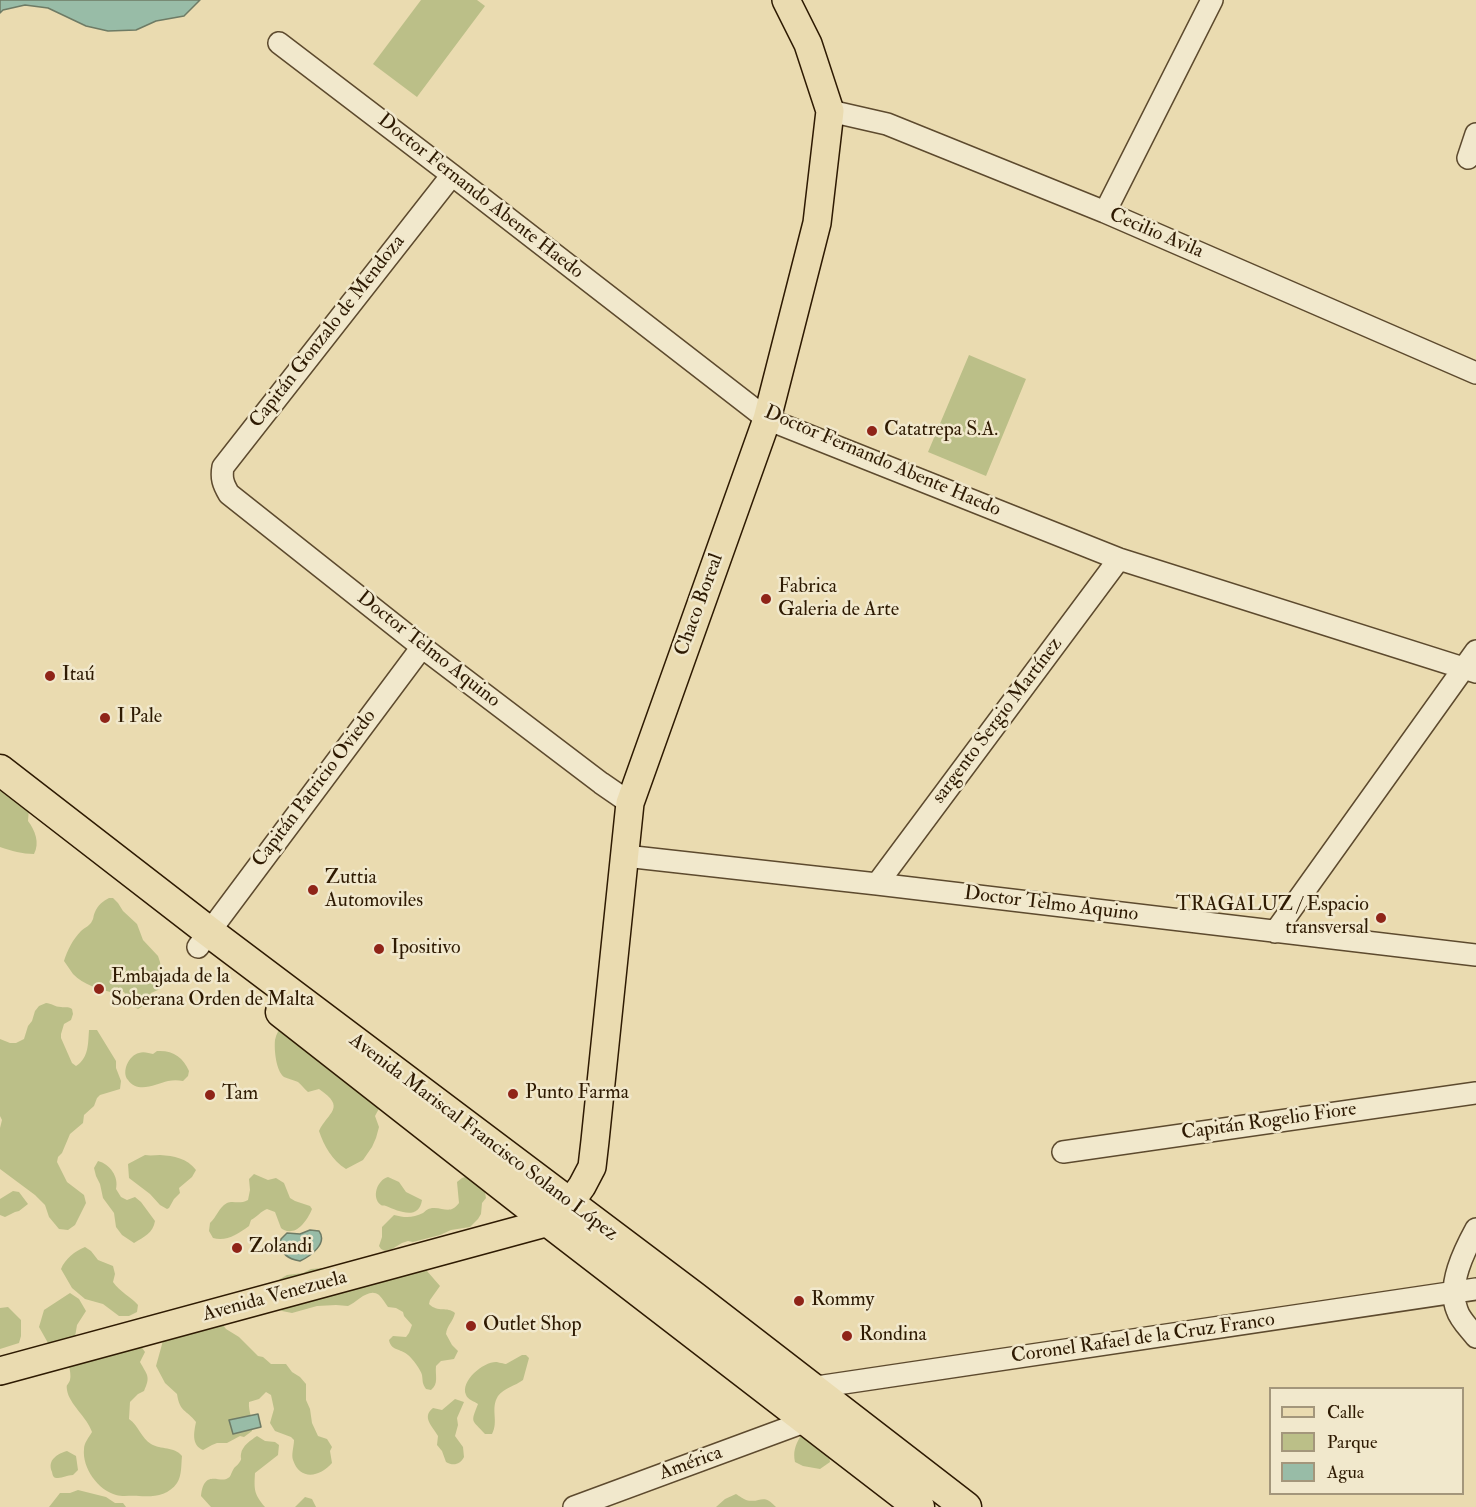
<!DOCTYPE html>
<html>
<head>
<meta charset="utf-8">
<style>
  body { margin:0 }
  #map { position:relative; width:1476px; height:1507px; overflow:hidden; background:#eadbb0; font-family:"IM FELL Double Pica",serif }
  canvas { display:block }
  .legend { position:absolute; left:1269px; top:1387px; width:195px; height:108px; box-sizing:border-box; background:#f1e8cc; border:2px solid #a3967b; margin:0; padding:8px 10px; list-style:none; font-size:18px; color:#2e1a02 }
  .legend li { display:flex; align-items:center; gap:12px; height:30px }
  .legend b { width:30px; border:2px solid #a3967b }
</style>
</head>
<body>
<div id="map">
<canvas width="1476" height="1507"></canvas>
<ul class="legend">
<li><b style="height:8px;background:#eadbb0"></b>Calle</li>
<li><b style="height:16px;background:#bbbf88"></b>Parque</li>
<li><b style="height:16px;background:#98bca7"></b>Agua</li>
</ul>
</div>
<script>
const ctx = document.querySelector('canvas').getContext('2d');
ctx.lineJoin = 'round';
function fillPath(path, color) {
  ctx.fillStyle = color;
  ctx.fill(path, 'evenodd');
}
function strokePath(path, color, width, dash) {
  ctx.strokeStyle = color;
  ctx.lineWidth = width;
  ctx.lineCap = dash ? 'butt' : 'round';
  ctx.setLineDash(dash || []);
  ctx.stroke(path);
}
function drawText(font, color, halo, rows, align = 'center') {
  ctx.font = font + ' "IM FELL Double Pica",serif';
  ctx.lineWidth = 5;
  ctx.setLineDash([]);
  ctx.textBaseline = 'middle';
  ctx.strokeStyle = halo;
  ctx.fillStyle = color;
  for (const [text, x, y, turn = 0] of rows) {
    ctx.save();
    ctx.translate(x, y);
    ctx.rotate((+turn || 0) * Math.PI / 180);
    ctx.textAlign = isNaN(turn) ? turn : align;
    if (halo) ctx.strokeText(text, 0, 0);
    ctx.fillText(text, 0, 0);
    ctx.restore();
  }
}
fillPath(new Path2D(`
  M421,0H477L485,6L417,97L373,64Z
  M969,355L1026,379L986,476L928,452Z
  M0,787L29,808L28,821C35,830 40,843 34,854C22,854 12,851 0,847Z
  M109,898H113L118,903L123,911L137,924L143,940L158,956L160,962L163,983L158,990L151,993L143,1006L138,1009L132,1006L124,992L118,990L114,993C100,989 83,985 73,974C70,970 67,965 64,961C67,951 73,939 81,931C85,927 90,926 92,921C94,918 93,916 95,912C98,905 103,901 109,898Z
  M46,1003C51,1003 55,1007 61,1007C66,1008 67,1006 72,1009L73,1014L71,1020L64,1024L61,1034V1038L72,1063L76,1066C89,1058 88,1043 89,1030H97L116,1061V1068L121,1081L120,1089L100,1095L97,1098L94,1106L84,1115L83,1123L70,1134L62,1153L58,1157L57,1162L67,1182L84,1195L86,1203L75,1225L68,1230L59,1229L49,1217L45,1205L35,1195L0,1169V1128L2,1120L0,1116V1039L10,1043H16L24,1039L28,1026L32,1021L35,1011L39,1006Z
  M283,1022L330,1065L332,1072L382,1103L375,1116L379,1127L376,1138L372,1147L363,1160L346,1169C332,1160 324,1146 319,1131C328,1112 347,1108 319,1089L308,1092C304,1089 302,1085 298,1082C294,1080 288,1079 284,1077C276,1071 274,1050 275,1040C276,1034 280,1028 283,1022Z
  M157,1051C173,1050 183,1057 189,1071L188,1076L183,1081C178,1080 173,1080 168,1081C156,1084 138,1094 128,1080C121,1072 129,1055 139,1053C143,1051 149,1053 153,1054Z
  M145,1155C151,1156 155,1155 160,1155C174,1156 187,1158 196,1170L192,1177L179,1188L180,1193L174,1199L169,1208L167,1209L160,1205L150,1194L129,1178L128,1164Z
  M98,1161C110,1164 119,1177 116,1189L121,1197L127,1200L135,1197L141,1202L155,1221C153,1233 144,1237 134,1243L122,1235L116,1227L114,1213L103,1198L100,1184L96,1176L94,1168Z
  M254,1174L268,1180L276,1178L284,1183L290,1198L295,1201L310,1206L312,1209C309,1217 300,1231 291,1231C288,1232 283,1230 281,1228L275,1212L267,1209C261,1211 257,1217 251,1220L249,1226C238,1234 226,1242 213,1238L209,1231L210,1223C217,1217 218,1208 227,1203C234,1200 238,1205 248,1200L250,1190L249,1179Z
  M468,1176L482,1186L485,1192L486,1198L482,1203L481,1214L478,1219L470,1227L451,1230L440,1235L413,1242L408,1241L402,1243L392,1249L385,1251L381,1249L379,1246L382,1237V1227L394,1215C405,1218 413,1218 423,1213C427,1210 427,1209 432,1208C444,1207 450,1215 459,1203L457,1182L462,1178Z
  M388,1177L399,1182L406,1192L422,1200C419,1221 398,1211 386,1206C384,1205 382,1206 381,1205C371,1198 377,1180 388,1177Z
  M13,1191L19,1192L28,1204L19,1211L15,1212L5,1217L0,1215V1199Z
  M85,1247L91,1251L98,1260L113,1266L115,1274L113,1282C120,1292 130,1296 138,1305L137,1312L129,1316H119L103,1304L85,1299L72,1288L61,1269C65,1259 75,1251 85,1247Z
  M323,1268L344,1275L427,1268V1271L440,1286L430,1300L429,1304C438,1313 447,1306 455,1313C453,1322 447,1325 446,1334L452,1345L458,1351L454,1359L441,1361L436,1366C435,1375 439,1384 431,1390L426,1389C422,1383 423,1382 422,1375C421,1370 412,1358 408,1355C400,1348 391,1351 389,1340L393,1336L406,1337L409,1333L412,1325L404,1316L403,1312L396,1308L388,1307C385,1303 383,1299 379,1295C369,1287 357,1302 348,1306L336,1305L317,1306L292,1313L282,1311L276,1305V1286L280,1279L287,1275L303,1273L311,1269Z
  M70,1293L79,1299L86,1311L77,1325L75,1337L58,1346L48,1343L39,1327L44,1310Z
  M8,1307L21,1320V1336L19,1343L0,1349V1308Z
  M219,1320L226,1329L239,1337L258,1356L263,1357L271,1364H286L292,1372L300,1377L306,1384V1400L310,1409L312,1423L318,1436L327,1439L332,1447L330,1451L332,1463C320,1477 300,1481 293,1460C291,1455 294,1446 294,1440L291,1437L275,1431L270,1423L274,1409L271,1395L266,1392L259,1399L249,1402C248,1412 254,1420 252,1431L244,1437L240,1436L227,1443H217L212,1445L203,1450C191,1445 194,1432 196,1422C186,1409 180,1413 177,1394L165,1383L156,1366L164,1337Z
  M138,1342L145,1352L140,1362C147,1375 151,1376 144,1391L138,1394L130,1402L129,1419C139,1426 141,1438 151,1444C161,1450 174,1446 182,1456C181,1465 182,1475 177,1483C168,1496 153,1497 139,1496C131,1495 124,1497 116,1495C98,1490 82,1468 84,1449C84,1443 89,1437 92,1432C87,1417 69,1404 67,1390C66,1383 68,1386 70,1380C71,1376 70,1370 69,1366Z
  M522,1355H526L529,1358L523,1380C515,1386 504,1388 498,1396C490,1409 499,1421 492,1434H485C472,1419 470,1424 478,1404C474,1401 468,1400 466,1395C460,1381 483,1362 496,1362C497,1362 505,1364 506,1364Z
  M455,1399L464,1402L457,1418L458,1425L455,1436L463,1447L464,1457C460,1465 453,1466 446,1462L442,1451L437,1445L438,1436C433,1427 421,1417 433,1408L442,1410Z
  M257,1436L265,1441L275,1442L279,1445L278,1455L255,1473C254,1490 254,1494 265,1507H211L201,1496C204,1468 220,1484 228,1478C231,1477 231,1473 233,1470C234,1467 237,1466 239,1463C243,1457 240,1460 241,1454C242,1446 251,1440 257,1436Z
  M800,1437H804L829,1455L830,1462L820,1469L803,1466L795,1462C793,1452 795,1446 800,1437Z
  M67,1451L76,1456L78,1470L73,1475C67,1475 63,1478 58,1478C53,1478 53,1476 52,1472C47,1460 57,1454 67,1451Z
  M78,1490L106,1497L115,1503H123L126,1507H49L60,1493H70Z
  M736,1494C739,1496 744,1499 746,1500C761,1504 762,1492 776,1507H716L725,1499Z
  M305,1497L312,1499L316,1507H295Z`), '#bbbf88');
const water = new Path2D(`
  M0,0H200L184,16L156,21L136,30L108,31L86,26L48,8L25,5L3,10L0,13Z
  M310,1230L319,1231C328,1243 311,1256 300,1261C287,1259 279,1253 281,1239L287,1233L300,1234Z
  M258,1414L261,1427L233,1434L229,1420Z`);
fillPath(water, '#98bca7');
strokePath(water, '#6e7b65', 1.5);
const minor = new Path2D(`
  M279,43L452,175L767,419L1119,559L1476,672
  M830,111L887,124L1105,212L1476,373
  M1468,158L1476,134
  M452,175L223,467C221,478 223,484 229,494L422,647L601,783L630,803
  M1105,212L1212,0
  M625,856L877,884L1476,955
  M877,884L1119,559
  M1275,932L1476,651
  M198,947L422,647
  M1063,1152L1476,1093
  M1476,1229C1464,1251 1447,1285 1457,1310C1460,1320 1470,1329 1476,1337
  M810,1388L1476,1289
  M574,1507L807,1421`);
const major = new Path2D(`
  M0,1371L549,1222L561,1215L582,1186L592,1167L595,1141L630,803L767,419L817,223L830,111L808,44L786,0`);
const highway = new Path2D(`
  M0,770L208,931L694,1297L966,1507
  M281,1012L549,1222L919,1507`);
strokePath(minor, '#5d4a2e', 24);
strokePath(major, '#2e1a02', 30);
strokePath(highway, '#2e1a02', 33);
strokePath(minor, '#f1e8cc', 21);
strokePath(major, '#eadbb0', 27);
strokePath(highway, '#eadbb0', 30);
for (const [x, y, r, color] of [
  [872,431,6,"#8f2418"],
  [766,599,6,"#8f2418"],
  [50,676,6,"#8f2418"],
  [105,718,6,"#8f2418"],
  [313,890,6,"#8f2418"],
  [1381,918,6,"#8f2418"],
  [379,949,6,"#8f2418"],
  [99,989,6,"#8f2418"],
  [513,1094,6,"#8f2418"],
  [210,1095,6,"#8f2418"],
  [237,1248,6,"#8f2418"],
  [799,1301,6,"#8f2418"],
  [471,1326,6,"#8f2418"],
  [847,1336,6,"#8f2418"]
]) {
  const dot = new Path2D();
  dot.arc(x, y, r, 0, 2 * Math.PI);
  ctx.fillStyle = color;
  ctx.fill(dot);
  strokePath(dot, '#f1e8cc', 2);
}
drawText('20px', '#2e1a02', '#f1e8cc', [
  ["Doctor Fernando Abente Haedo",480,197,38],
  ["Cecilio Avila",1156,234,23],
  ["Capitán Gonzalo de Mendoza",328,332,-52],
  ["Doctor Fernando Abente Haedo",882,462,23],
  ["Chaco Boreal",700,605,-70],
  ["Doctor Telmo Aquino",428,650,38],
  ["sargento Sergio Martínez",998,721,-53],
  ["Capitán Patricio Oviedo",315,789,-53],
  ["Doctor Telmo Aquino",1051,905,7],
  ["Capitán Rogelio Fiore",1269,1122,-8],
  ["Avenida Mariscal Francisco Solano López",483,1138,37],
  ["Avenida Venezuela",275,1297,-15],
  ["Coronel Rafael de la Cruz Franco",1143,1339,-8],
  ["América",691,1464,-20]
]);
drawText('20px', '#2e1a02', '#f1e8cc', [
  ["Catatrepa S.A.",884,431],
  ["Fabrica",778,588],
  ["Galeria de Arte",778,611],
  ["Itaú",62,676],
  ["I Pale",117,718],
  ["Zuttia",325,879],
  ["Automoviles",325,902],
  ["TRAGALUZ / Espacio",1369,906,"right"],
  ["transversal",1369,929,"right"],
  ["Ipositivo",391,949],
  ["Embajada de la",111,978],
  ["Soberana Orden de Malta",111,1001],
  ["Punto Farma",525,1094],
  ["Tam",222,1095],
  ["Zolandi",249,1248],
  ["Rommy",811,1301],
  ["Outlet Shop",483,1326],
  ["Rondina",859,1336]
], 'left');
</script>
</body>
</html>
